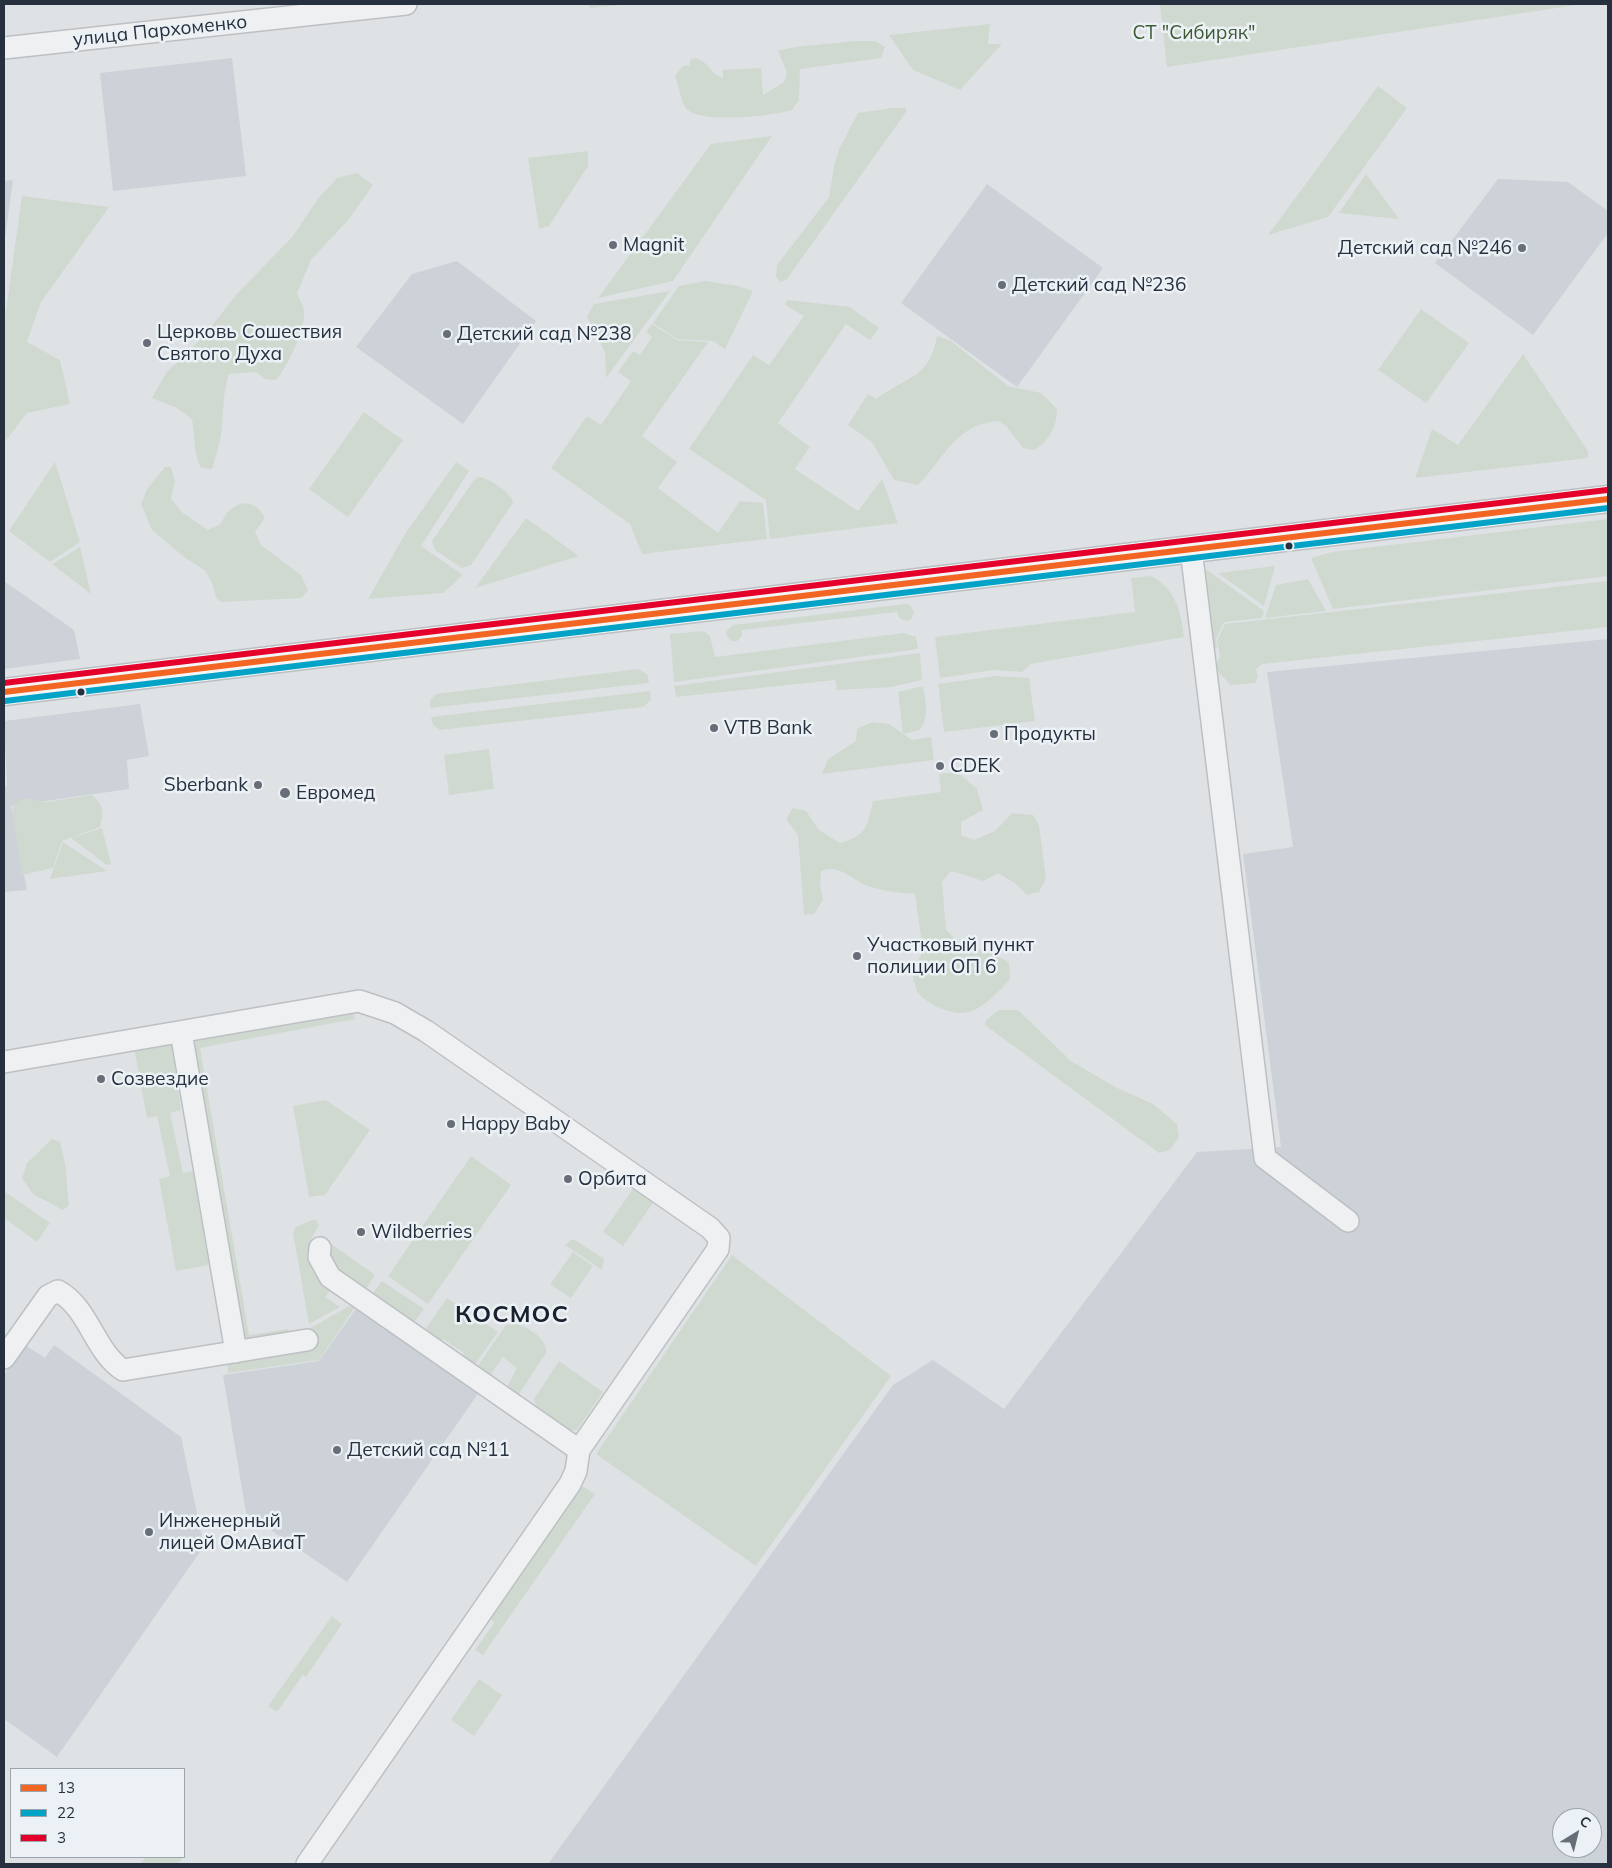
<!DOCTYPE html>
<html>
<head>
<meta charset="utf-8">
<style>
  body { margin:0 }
  #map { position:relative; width:1612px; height:1868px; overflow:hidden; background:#dfe2e5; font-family:Mulish,sans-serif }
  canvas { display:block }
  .frame { position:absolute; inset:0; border:5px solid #26303e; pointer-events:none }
  .legend { position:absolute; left:10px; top:1768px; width:175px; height:90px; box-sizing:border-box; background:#ecf1f5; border:1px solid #9da4ac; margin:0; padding:6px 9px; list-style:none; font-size:15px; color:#26303e }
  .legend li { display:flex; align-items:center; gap:10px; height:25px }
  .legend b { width:25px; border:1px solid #9da4ac }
  .north { position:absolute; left:1552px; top:1808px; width:50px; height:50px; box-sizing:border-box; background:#ecf1f5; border:1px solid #9da4ac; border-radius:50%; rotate:36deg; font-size:14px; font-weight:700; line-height:20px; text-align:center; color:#26303e }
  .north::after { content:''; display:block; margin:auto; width:18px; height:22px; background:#676e78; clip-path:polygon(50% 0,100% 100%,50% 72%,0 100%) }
</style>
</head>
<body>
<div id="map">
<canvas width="1612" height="1868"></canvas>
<div class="frame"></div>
<ul class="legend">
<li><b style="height:6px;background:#f26522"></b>13</li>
<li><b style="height:6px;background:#02a3c7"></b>22</li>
<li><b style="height:6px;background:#e4002b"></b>3</li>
</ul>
<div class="north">С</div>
</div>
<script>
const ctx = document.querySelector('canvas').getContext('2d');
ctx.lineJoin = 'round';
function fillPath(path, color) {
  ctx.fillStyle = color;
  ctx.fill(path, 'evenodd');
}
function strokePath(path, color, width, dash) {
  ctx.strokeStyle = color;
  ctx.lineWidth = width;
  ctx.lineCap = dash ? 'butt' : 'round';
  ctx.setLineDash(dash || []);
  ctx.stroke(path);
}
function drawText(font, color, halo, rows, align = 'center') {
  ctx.font = font + ' Mulish,sans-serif';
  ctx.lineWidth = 5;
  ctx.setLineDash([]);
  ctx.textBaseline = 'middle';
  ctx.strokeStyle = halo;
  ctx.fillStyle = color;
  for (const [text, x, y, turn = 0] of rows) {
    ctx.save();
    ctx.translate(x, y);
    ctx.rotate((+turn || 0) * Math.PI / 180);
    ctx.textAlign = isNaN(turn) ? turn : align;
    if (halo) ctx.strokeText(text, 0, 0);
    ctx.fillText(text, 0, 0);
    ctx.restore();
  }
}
fillPath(new Path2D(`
  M232,58L246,176L113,191L100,73Z
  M1498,179L1568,182L1608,211V233L1533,335L1435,263Z
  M13,180L4,246V181Z
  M987,184L1103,268L1017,387L901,303Z
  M457,261L536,321L463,424L356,347L412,274Z
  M4,581L74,630L80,659L4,669Z
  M1608,639V1864H548L893,1385L933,1360L1004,1409L1197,1152L1281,1147L1243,854L1293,847L1267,672ZM1562,1818H1592V1848H1562Z
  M140,704L149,756L127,760L129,789L11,806L27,890L4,892V786H7L4,721Z
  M360,1303L482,1388L347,1582L246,1513L223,1375L319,1361Z
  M25,1345L45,1358L54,1345L181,1437L204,1546L57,1757L4,1719V1375Z`), '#cdd2d8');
fillPath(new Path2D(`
  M587,4H631L590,8Z
  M1160,4H1583L1167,67Z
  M990,24L988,44H1002L960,90L913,70L889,35Z
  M853,41H875L885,47L881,58L800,69L799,100L792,110C772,116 707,123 689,111C681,106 679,84 675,76L683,66L690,65V60L695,58C710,62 709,73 723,78V70L761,68L763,95L784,82L787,72L778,51C800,44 829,45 853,41Z
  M1378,86L1407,108L1328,217L1268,235Z
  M893,108H906V112L787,279L781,282L776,277L777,265L829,197L834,166L839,149L858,113Z
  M772,136L673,281L598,298L711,144Z
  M588,151V166L549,226L539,229L528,158Z
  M357,173L373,185L349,219L311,260L297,293C299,299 304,306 304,311C306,328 287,368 276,380L265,379L256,372L229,374C222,394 224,414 221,435C219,447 215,458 212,469L201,468C193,454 195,435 192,419L177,408L152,398L166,373L203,337L236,295L293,236L317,200L337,178Z
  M1366,174L1399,219L1339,213Z
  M22,196L109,207L41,302L27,342L60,360L70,404L27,413L4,443V325Z
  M706,281L738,286L753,291L725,349L713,341L677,339L653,323L679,286Z
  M670,291L606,378L605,352L587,317L594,304Z
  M787,300L850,307L879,328L870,340L846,324L778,423L810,447L795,469L858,511L882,479L898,523L770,539L766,500L689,449L753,355L769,365L804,316L785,305Z
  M1421,309L1469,343L1426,403L1378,370Z
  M652,324L677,340L708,342L642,436L677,462L658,488L718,533L740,501L763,503L767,539L642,554L630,524L551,468L587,416L601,425L631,381L618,372L633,351L640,355L652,337L646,332Z
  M937,336L951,341L1008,386L1041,393L1057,409C1057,427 1050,439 1035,450L1023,448L1006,426L998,421C954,425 945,458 918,485L894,480L872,442L848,425L868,394L876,399C906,376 929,380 937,336Z
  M1523,354L1588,451V458L1415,478L1432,429L1458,445Z
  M364,412L403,440L348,517L309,489Z
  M55,462L80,542L50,562L9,531Z
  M456,462L469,471L421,546L463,575L443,593L368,599L405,534Z
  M165,467H171L175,481L171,499L183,513L208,530C211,528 216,527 219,525C223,522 224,515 228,512C241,498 257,501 265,518L255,532L261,545L301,575L308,590L302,598L221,602L216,598L213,585L205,570L185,558L152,530L141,504L147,489Z
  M479,477C489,478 512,493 513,503L471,565L462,568L435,550L432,541L474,480Z
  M526,518L579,556L475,588Z
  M1608,519V576L1333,609L1311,558L1332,552Z
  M80,547L91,594L52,564Z
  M1275,566L1264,606L1218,573Z
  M1207,570L1264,611L1262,618L1224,622L1216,639L1217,648L1205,650L1196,572Z
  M1151,576C1176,588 1181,613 1184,637L1031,664L1022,672L994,670L940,678L935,637L1135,612L1131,578Z
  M1308,579L1326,611L1265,618L1276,585Z
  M1608,581V627L1262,664L1256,669L1258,676L1255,683L1231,685L1218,672L1216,664L1220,657L1217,641L1225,624Z
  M904,604L910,605L914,612L912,618L908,621L900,619L897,612L742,630V636L737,641H731L726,635L727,630L733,625Z
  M704,631L710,636L715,657L904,633L916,637L918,649L674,682L670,634Z
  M920,653L922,680L891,687L837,690L835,680L676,697L674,686Z
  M638,669L647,674L649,683L430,708V700L436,694Z
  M996,676L1029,678L1035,721L944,732L938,684Z
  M923,686C925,702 930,716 920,730L903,734L898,692Z
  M650,691L651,700L643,707L440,730L433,725L431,717Z
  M872,722L889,724L912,740L931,737L934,760L822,774L828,759L856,741L857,729Z
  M489,749L494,789L449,795L444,755Z
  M957,772L977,789L983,810L961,822V835L974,840L995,831L1012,813L1033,815L1039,825L1046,879L1039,892L1027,895L1015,883L998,873L983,881L951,871L942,882L946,930L961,944L989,952L1009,962L1010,979C1002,989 982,1009 969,1012C952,1016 930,1006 919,994C915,990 914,979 912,973L923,951L915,894C898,893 883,891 868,886C852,880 839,863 821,871L820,885L823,900L814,914L804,915L798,835L786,819L793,808L806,811L819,830L840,843C867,835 867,827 873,801L941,792L939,774Z
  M92,795C104,805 104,813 100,827L62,841L53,868L22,875L12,811L14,804L24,798L47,802Z
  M102,828L111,864L107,865L71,838Z
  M63,842L107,871L50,879Z
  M351,1005L355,1019L200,1048L249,1335L288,1329L290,1336L238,1346L182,1033Z
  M999,1010H1018L1071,1061L1115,1087L1153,1104L1177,1124L1179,1137L1170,1150L1159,1153L985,1025L986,1020Z
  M171,1041L181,1110L170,1113L183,1173L193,1171L209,1265L176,1271L159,1179L170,1176L157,1116L147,1118L134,1048Z
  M326,1100L370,1130L325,1195L309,1197L293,1106Z
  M52,1139L60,1142L65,1163L69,1205L63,1210L33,1194L22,1178L27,1163Z
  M471,1156L511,1185L428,1304L388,1276Z
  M635,1186L655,1200L623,1246L603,1232Z
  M4,1191L50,1223L37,1242L4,1218Z
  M312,1220H316L319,1225C302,1251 304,1270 332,1288L325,1297L340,1307L309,1324L293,1233L296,1227Z
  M571,1240H575L604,1259L602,1270L565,1245Z
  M330,1243L375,1275L364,1292L331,1267Z
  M573,1252L593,1266L571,1298L550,1284Z
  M732,1255L891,1376L756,1566L596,1454Z
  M382,1281L424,1309L413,1324L371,1296Z
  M447,1298L498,1332L473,1367L460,1358L464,1353L443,1339L439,1344L423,1333Z
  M356,1302L358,1303L319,1360L228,1373L227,1363L311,1348L309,1329Z
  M514,1323C527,1327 548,1338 546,1353L519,1394L515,1396L506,1389L517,1368L503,1357L489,1377L475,1370L506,1325Z
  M559,1361L603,1392L577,1430C560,1433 537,1414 534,1399Z
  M584,1487L595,1494L483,1655L475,1650L494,1623L489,1616L578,1488Z
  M332,1616L342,1624L306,1677L303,1675L277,1712L268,1706Z
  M479,1679L502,1695L474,1736L451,1720Z
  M146,1857H183L178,1864H140Z`), '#d0d9d0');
const minor = new Path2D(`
  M4,48L406,4
  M1191,549L1265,1158L1348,1221
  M181,1032L236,1352
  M4,1062L359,1001L395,1013L426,1031L710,1228L719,1238L718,1249L579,1450L576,1471L570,1484L307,1864
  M320,1248L319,1257L330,1277L579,1450
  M4,1358L48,1296L58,1291C89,1308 94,1351 123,1370L307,1340`);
const major = new Path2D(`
  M4,692L1608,499`);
strokePath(minor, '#bdc0c3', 24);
strokePath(major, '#bbbfc3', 29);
strokePath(minor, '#eff0f2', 21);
strokePath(major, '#f3f5f6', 26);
strokePath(new Path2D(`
  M4,692L1608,499`), '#f26522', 6);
strokePath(new Path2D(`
  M5,701L1608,508`), '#02a3c7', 6);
strokePath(new Path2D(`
  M4,683L1607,490`), '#e4002b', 6);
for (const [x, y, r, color] of [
  [613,245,5,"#676e78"],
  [1522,248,5,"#676e78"],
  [1002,285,5,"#676e78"],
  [447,334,5,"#676e78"],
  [147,343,5,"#676e78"],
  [1289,546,4.5,"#26303e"],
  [81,692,4.5,"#26303e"],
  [714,728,5,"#676e78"],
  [994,734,5,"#676e78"],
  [940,766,5,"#676e78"],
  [258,785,5,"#676e78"],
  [285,793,6,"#676e78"],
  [857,956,5,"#676e78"],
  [101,1079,5,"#676e78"],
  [451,1124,5,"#676e78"],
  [568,1179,5,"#676e78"],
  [361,1232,5,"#676e78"],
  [337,1450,5,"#676e78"],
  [149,1532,5,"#676e78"]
]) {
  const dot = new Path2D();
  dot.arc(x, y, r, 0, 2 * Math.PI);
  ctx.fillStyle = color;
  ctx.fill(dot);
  strokePath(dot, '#ecf1f5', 2);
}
drawText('19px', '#26303e', '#ecf1f5', [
  ["улица Пархоменко",160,31,-6]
]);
drawText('19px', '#3d5a34', '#ecf1f5', [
  ["СТ \"Сибиряк\"",1194,33]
]);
drawText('19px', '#26303e', '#ecf1f5', [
  ["Magnit",623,245],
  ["Детский сад №246",1512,248,"right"],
  ["Детский сад №236",1012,285],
  ["Церковь Сошествия",157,332],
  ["Святого Духа",157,354],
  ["Детский сад №238",457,334],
  ["VTB Bank",724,728],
  ["Продукты",1004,734],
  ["CDEK",950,766],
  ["Sberbank",248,785,"right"],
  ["Евромед",296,793],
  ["Участковый пункт",867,945],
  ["полиции ОП 6",867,967],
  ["Созвездие",111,1079],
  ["Happy Baby",461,1124],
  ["Орбита",578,1179],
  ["Wildberries",371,1232],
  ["Детский сад №11",347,1450],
  ["Инженерный",159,1521],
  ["лицей ОмАвиаТ",159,1543]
], 'left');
ctx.letterSpacing = '1px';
drawText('bold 24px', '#19212f', '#ecf1f5', [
  ["КОСМОС",512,1315]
]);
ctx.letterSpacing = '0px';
</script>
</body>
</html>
